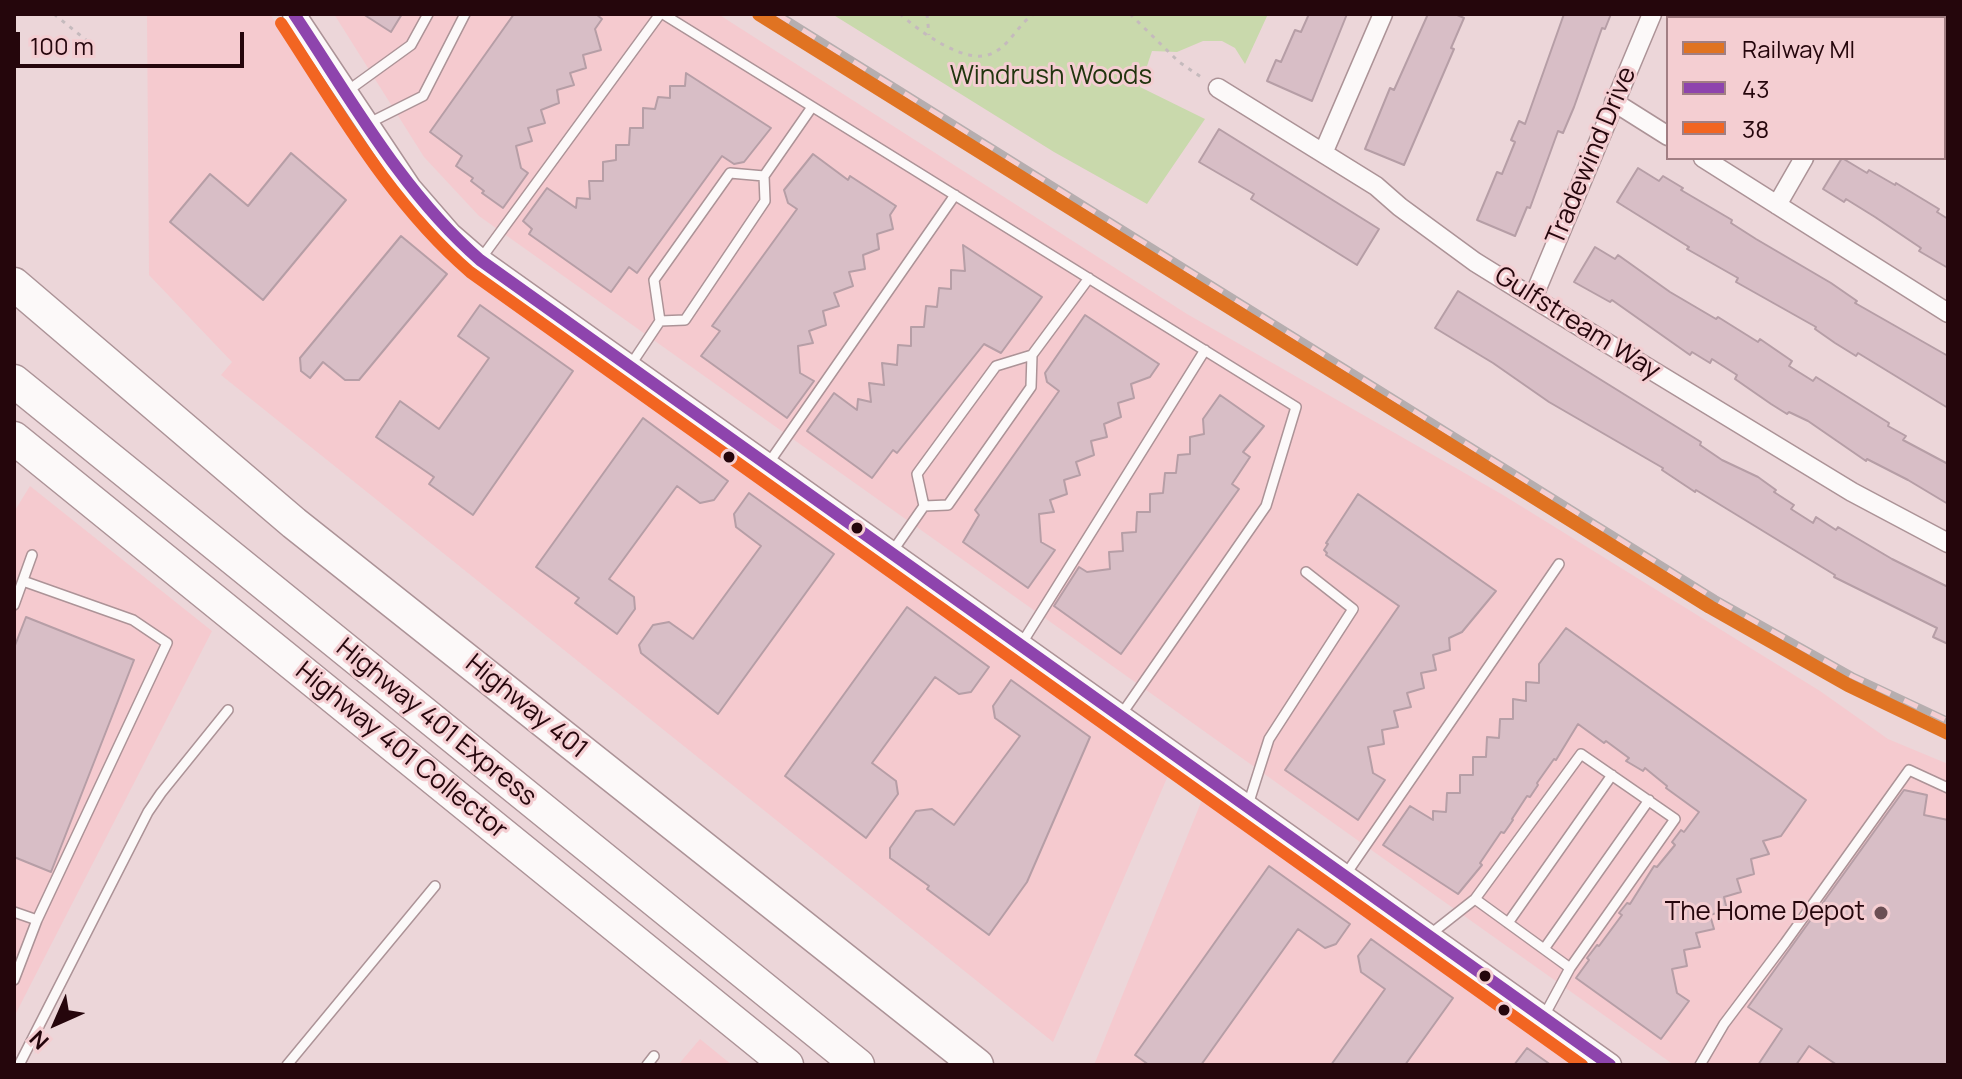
<!DOCTYPE html>
<html>
<head>
<meta charset="utf-8">
<style>
  body { margin:0 }
  #map { position:relative; width:1962px; height:1079px; overflow:hidden; background:#ecd6d9; font-family:Manrope,sans-serif }
  canvas { display:block }
  .frame { position:absolute; inset:0; border:16px solid #25060c; pointer-events:none }
  .legend { position:absolute; left:1666px; top:16px; width:280px; height:144px; box-sizing:border-box; background:#f4ced2; border:2px solid #a17e83; margin:0; padding:10px 14px; list-style:none; font-size:24px; color:#25060c }
  .legend li { display:flex; align-items:center; gap:16px; height:40px }
  .legend b { width:40px; border:2px solid #a17e83 }
  .north { position:absolute; left:16px; top:983px; width:80px; height:80px; -webkit-text-stroke:6px #f4ced2; paint-order:stroke; rotate:225deg; font-size:22px; font-weight:700; line-height:32px; text-align:center; color:#25060c }
  .north::after { content:''; display:block; margin:auto; width:28px; height:36px; background:#25060c; clip-path:polygon(50% 0,100% 100%,50% 72%,0 100%) }
  .scale { position:absolute; left:16px; top:32px; width:228px; height:36px; box-sizing:border-box; border:4px solid #25060c; border-top:0; padding-left:10px; font-size:24px; line-height:28px; white-space:nowrap; color:#25060c; -webkit-text-stroke:6px #f4ced2; paint-order:stroke }
</style>
</head>
<body>
<div id="map">
<canvas width="1962" height="1079"></canvas>
<div class="frame"></div>
<ul class="legend">
<li><b style="height:10px;background:#e07322"></b>Railway MI</li>
<li><b style="height:10px;background:#8e44ad"></b>43</li>
<li><b style="height:10px;background:#f26522"></b>38</li>
</ul>
<div class="north">N</div>
<div class="scale">100 m</div>
</div>
<script>
const ctx = document.querySelector('canvas').getContext('2d');
ctx.lineJoin = 'round';
function fillPath(path, color) {
  ctx.fillStyle = color;
  ctx.fill(path, 'evenodd');
}
function strokePath(path, color, width, dash) {
  ctx.strokeStyle = color;
  ctx.lineWidth = width;
  ctx.lineCap = dash ? 'butt' : 'round';
  ctx.setLineDash(dash || []);
  ctx.stroke(path);
}
function drawText(font, color, halo, rows, align = 'center') {
  ctx.font = font + ' Manrope,sans-serif';
  ctx.lineWidth = 6;
  ctx.setLineDash([]);
  ctx.textBaseline = 'middle';
  ctx.strokeStyle = halo;
  ctx.fillStyle = color;
  for (const [text, x, y, turn = 0] of rows) {
    ctx.save();
    ctx.translate(x, y);
    ctx.rotate((+turn || 0) * Math.PI / 180);
    ctx.textAlign = isNaN(turn) ? turn : align;
    if (halo) ctx.strokeText(text, 0, 0);
    ctx.fillText(text, 0, 0);
    ctx.restore();
  }
}
fillPath(new Path2D(`
  M147,14H270L357,148L412,222L486,287L920,598L1170,771L1053,1042L221,375L232,362L149,275Z
  M334,14H718L1187,314L1503,495L1820,691L1888,739L1948,764V1065H1674L479,216L424,157Z
  M30,486L212,631L14,1017V512Z
  M1204,795L1579,1065H1094Z
  M700,1039L732,1065H678Z`), '#f5cacf');
fillPath(new Path2D(`
  M832,14H1268L1245,64L1235,48L1222,41H1203L1177,52L1152,51L1140,87L1205,119L1147,204L1054,152Z`), '#c9d9ac');
const building = new Path2D(`
  M363,14H402L391,32Z
  M514,14H596L602,19L595,29L601,50L583,55L586,68L570,73L574,85L557,90L559,103L541,110L545,123L528,128L532,141L516,146L521,168L528,173L503,208L482,193L484,191L471,181L473,178L456,166L462,156L430,132Z
  M1309,14H1347L1312,101L1267,81L1276,60L1281,62L1295,30L1301,32Z
  M1428,14H1455L1464,18L1451,48L1454,49L1404,165L1365,149L1390,88L1394,90Z
  M1564,14H1611L1605,29L1602,28L1574,107L1563,133L1558,131L1530,208L1527,207L1515,236L1477,220L1497,172L1502,174L1515,142L1511,140L1519,121L1525,124Z
  M686,73L771,128L744,162L734,164L722,156L637,273L629,267L611,292L529,234L532,229L523,221L547,188L576,208L577,198L590,199L589,181H603V162L616,160V145H629L630,128H643V108L655,109L658,97L670,98V86H685Z
  M1219,129L1379,229L1357,265L1251,199L1254,194L1199,162Z
  M291,153L346,200L263,300L170,222L210,174L248,206Z
  M813,154L848,180L850,176L896,206L890,215L893,229L877,234L879,249L863,255L865,269L849,272L853,286L834,293L839,306L823,311L826,325L809,331L813,343L798,346L800,373L814,381L787,418L701,356L720,331L712,326L797,209L788,203L784,190Z
  M1842,158L1867,173L1869,170L1895,185L1896,183L1939,209L1937,212L1948,219V268L1919,251L1921,248L1875,217L1846,199L1844,202L1823,189Z
  M1638,168L1659,181L1663,176L1683,188L1681,190L1732,220L1731,223L1756,239L1831,283L1857,301L1855,303L1948,356V408L1858,353L1856,356L1835,343L1815,329L1816,327L1736,282L1738,278L1687,249L1689,247L1617,202Z
  M401,236L447,274L359,380H345L323,362L310,378L301,371L300,358Z
  M963,245L1042,297L1001,353L984,344L897,453L893,450L872,478L807,431L834,393L857,410L858,399L871,402L869,383L884,385L882,363L897,365L898,345L911,346V327H924L926,306L937,307L939,288L951,289V270L965,271Z
  M1595,247L1615,259L1618,255L1670,292L1716,319L1718,317L1758,342L1760,339L1792,361L1789,366L1813,381L1816,377L1889,423L1888,426L1906,436L1903,440L1948,464V504L1908,480L1867,459L1866,461L1808,421L1789,412L1787,414L1771,404L1735,379L1737,375L1712,359L1710,363L1692,352L1690,355L1612,300L1610,302L1574,282Z
  M1458,291L1701,442L1700,445L1722,460L1758,477L1776,490L1774,492L1794,505L1791,509L1813,523L1816,517L1836,530L1838,527L1892,559L1948,587V644L1933,637L1937,628L1834,577L1835,575L1696,490L1695,492L1662,470L1663,468L1549,402L1493,363L1435,328Z
  M480,305L573,371L473,515L429,484L434,477L376,437L400,401L439,429L489,358L458,336Z
  M1085,315L1159,364L1150,377L1131,384L1134,398L1118,403L1121,417L1104,424L1107,437L1091,441L1094,455L1076,462L1080,475L1064,480L1067,494L1050,500L1054,512L1039,514L1041,542L1055,550L1028,588L963,542L979,515L975,510L1059,391L1047,382L1045,373Z
  M1220,395L1264,426L1243,452L1250,457L1232,484L1239,489L1121,654L1054,606L1079,567L1087,572L1110,569L1109,552L1123,551L1122,533L1136,532L1137,512H1150V494L1163,493L1165,473H1176L1178,455L1190,454V437L1204,434L1203,419Z
  M643,418L728,481L714,500L700,503L677,486L609,579L634,597L635,609L617,634L575,603L579,598L536,567Z
  M749,493L834,554L718,714L641,653L639,645L653,625L669,622L693,639L761,546L736,527L734,514Z
  M1358,494L1496,591L1462,632L1449,638L1450,650L1433,655L1436,670L1421,673L1424,688L1407,693L1411,707L1394,711L1398,727L1382,730L1384,744L1368,747L1373,773L1385,780L1358,820L1285,770L1399,606L1326,555L1327,553L1324,550L1328,544L1326,543Z
  M907,607L989,667L971,692L959,694L935,677L872,763L896,781L898,794L866,838L785,776Z
  M26,617L134,660L51,872L14,857V648Z
  M1566,628L1806,800L1781,836L1763,841L1769,854L1751,859L1754,874L1737,879L1741,892L1724,897L1727,910L1710,915L1714,929L1696,933L1700,947L1684,950L1687,966L1672,969L1677,993L1689,1001L1661,1039L1576,978L1589,960L1587,958L1597,945L1599,946L1622,915L1619,913L1627,903L1630,904L1654,866L1657,867L1675,845L1672,842L1681,830L1684,832L1699,812L1666,788L1667,786L1645,768L1643,771L1626,761L1629,758L1606,741L1604,743L1578,724L1556,760L1554,759L1537,783L1538,785L1530,797L1527,796L1512,819L1513,820L1504,833L1501,832L1480,863L1482,865L1458,894L1383,845L1410,806L1433,820V811L1446,812L1447,793H1460V775H1473V757H1486L1487,737L1499,738L1500,719H1513V699L1526,701V682L1539,683V664Z
  M1011,680L1090,737L1027,882L989,935L927,889L929,886L890,858V848L916,811L932,809L954,825L1020,736L995,718L993,706Z
  M1904,790L1927,795L1924,815L1948,820V1065H1837L1809,1046L1796,1065H1758L1782,1029L1748,1007Z
  M1269,866L1350,924L1336,944L1325,948L1298,929L1201,1065H1149L1135,1055Z
  M1371,939L1453,998L1405,1065H1331L1385,989L1361,972L1358,956Z
  M1527,1048L1551,1065H1514Z`);
fillPath(building, '#d8bec6');
strokePath(building, '#b69ea6', 2);
const service = new Path2D(`
  M663,14L1296,407L1266,506L1121,715
  M346,92L411,45L428,14
  M369,123L423,96L465,14
  M480,260L660,14
  M660,321L654,280L730,173L764,176
  M630,366L660,321L685,320L765,201L764,176L812,107
  M768,464L955,195
  M924,506L917,474L996,366L1032,355
  M892,552L924,506L948,505L1031,387L1032,355L1089,278
  M23,581L133,620L167,643L37,920
  M14,605L32,555
  M1022,643L1205,350
  M1248,805L1269,739L1353,609L1306,572
  M1346,874L1559,564
  M1475,899L1570,968L1544,1016
  M14,912L37,920L14,980
  M1508,923L1612,775
  M1428,936L1475,899L1581,754L1675,819L1570,968
  M1544,949L1649,800
  M19,1065L148,812L161,793L228,710
  M287,1065L435,886
  M647,1065L654,1056
  M1700,1065L1724,1024L1785,943L1909,770L1948,788`);
const minor = new Path2D(`
  M1879,18L1880,14
  M1218,88L1376,186L1400,207L1475,262L1533,298L1852,492L1948,543
  M1614,102L1668,136
  M1324,151L1383,14
  M1703,158L1948,313
  M1777,205L1804,158
  M1533,298L1652,14`);
const tertiary = new Path2D(`
  M294,14L410,188L450,234L480,260L1610,1065`);
const motorway = new Path2D(`
  M14,284L294,523L977,1065
  M14,381L858,1065
  M14,438L787,1065`);
strokePath(service, '#ac9397', 12);
strokePath(minor, '#ac9397', 21);
strokePath(tertiary, '#ac9397', 25);
strokePath(motorway, '#ac9397', 35);
strokePath(new Path2D(`
  M54,14L86,40
  M900,14C919,31 967,67 993,53C1010,45 1018,24 1034,14
  M927,14L929,35
  M1130,14L1179,62L1204,79`), '#c5babd', 3, [4, 6]);
strokePath(service, '#fcf9f9', 9);
strokePath(minor, '#fcf9f9', 18);
strokePath(tertiary, '#fcf9f9', 22);
strokePath(motorway, '#fcf9f9', 32);
const rail = new Path2D(`
  M777,14L1715,599L1852,676L1948,721`);
strokePath(rail, '#b6aeaf', 8);
strokePath(rail, '#f4ced2', 5, [15]);
strokePath(new Path2D(`
  M294,14C351,99 402,192 480,260L1610,1065`), '#8e44ad', 12);
strokePath(new Path2D(`
  M281,23C338,110 390,203 470,272L1582,1065`), '#f26522', 12);
strokePath(new Path2D(`
  M759,14L1710,607L1848,685L1948,733`), '#e07322', 14);
for (const [x, y, r, color] of [
  [729,457,7,"#25060c"],
  [857,528,7,"#25060c"],
  [1881,913,8,"#6b4f54"],
  [1485,976,7,"#25060c"],
  [1504,1010,7,"#25060c"]
]) {
  const dot = new Path2D();
  dot.arc(x, y, r, 0, 2 * Math.PI);
  ctx.fillStyle = color;
  ctx.fill(dot);
  strokePath(dot, '#f4ced2', 3);
}
drawText('26px', '#21350e', '#f4ced2', [
  ["Windrush Woods",1051,77]
]);
drawText('26px', '#25060c', '#f4ced2', [
  ["Tradewind Drive",1592,156,-67],
  ["Gulfstream Way",1577,324,32],
  ["Highway 401",526,707,39],
  ["Highway 401 Express",436,723,39],
  ["Highway 401 Collector",401,751,39]
]);
drawText('26px', '#25060c', '#f4ced2', [
  ["The Home Depot",1865,913]
], 'right');
</script>
</body>
</html>
